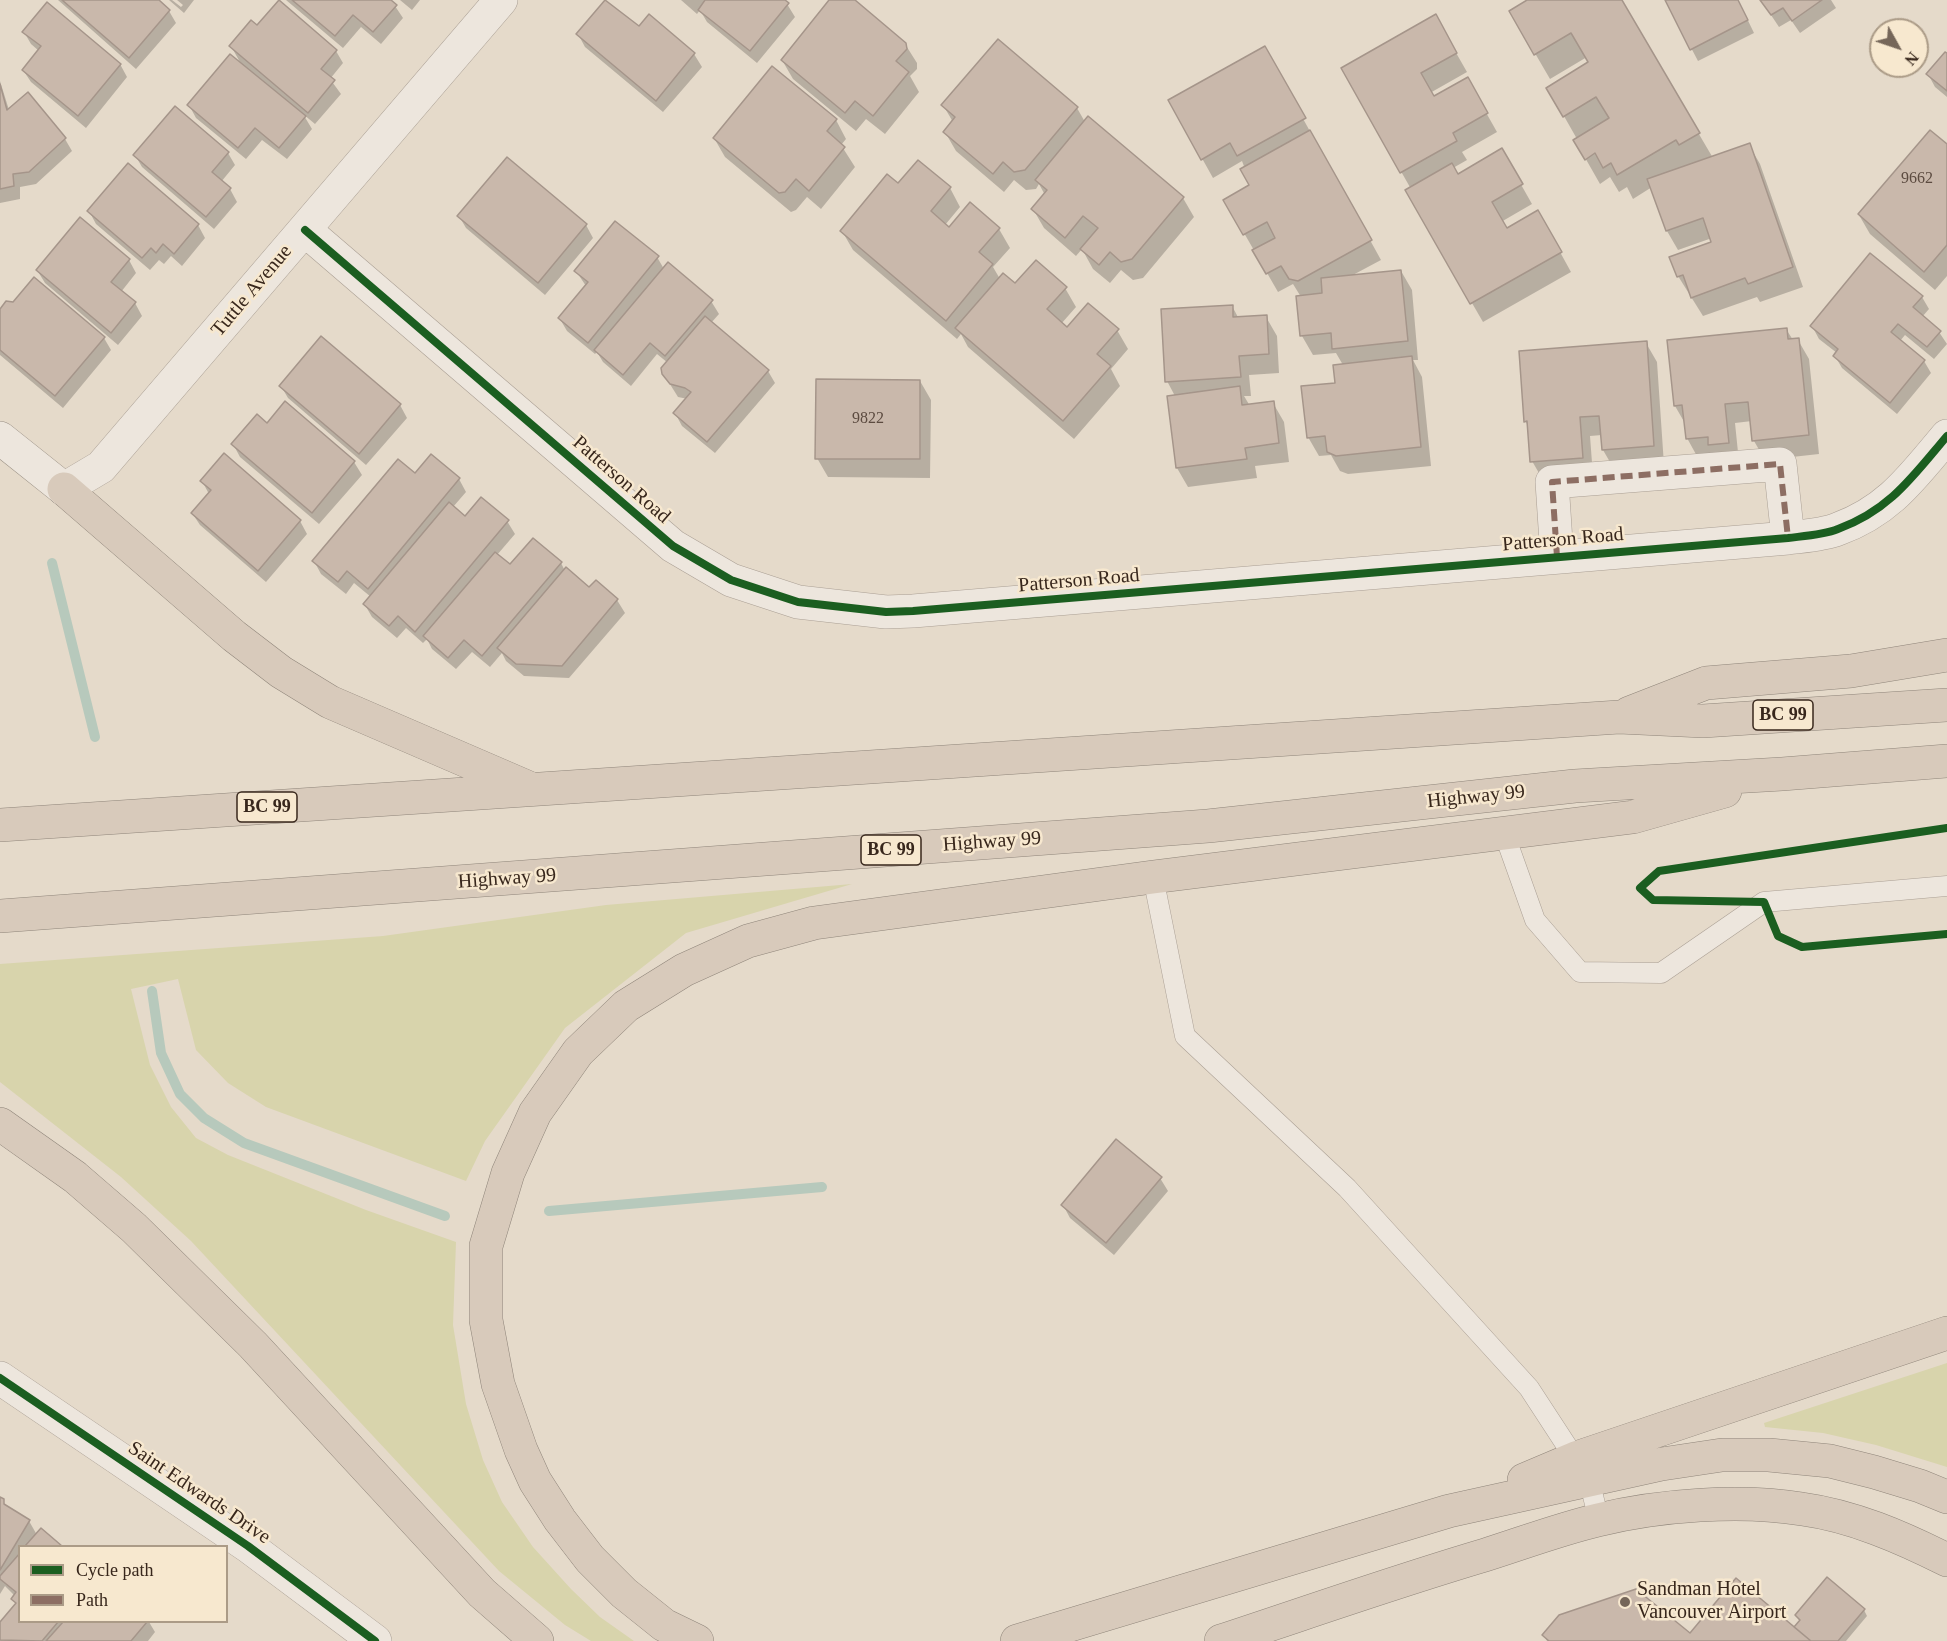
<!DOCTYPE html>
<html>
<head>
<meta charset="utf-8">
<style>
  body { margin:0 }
  #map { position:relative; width:1947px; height:1641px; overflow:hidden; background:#e5daca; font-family:"Times New Roman",serif }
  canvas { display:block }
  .legend { position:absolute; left:18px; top:1545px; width:210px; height:78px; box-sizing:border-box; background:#f7e8cf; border:2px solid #ab9b87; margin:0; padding:8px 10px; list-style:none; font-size:18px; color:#38271c }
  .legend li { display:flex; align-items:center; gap:12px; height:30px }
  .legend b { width:30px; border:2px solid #ab9b87 }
  .north { position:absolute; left:1869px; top:18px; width:60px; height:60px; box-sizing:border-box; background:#f7e8cf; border:2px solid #ab9b87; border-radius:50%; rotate:130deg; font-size:16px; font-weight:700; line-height:24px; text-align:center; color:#38271c }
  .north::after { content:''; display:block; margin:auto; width:21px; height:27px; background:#756659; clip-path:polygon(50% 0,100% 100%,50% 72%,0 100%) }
</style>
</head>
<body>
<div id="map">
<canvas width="1947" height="1641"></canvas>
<ul class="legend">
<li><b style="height:8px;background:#1b5e20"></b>Cycle path</li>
<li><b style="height:8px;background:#8d6e63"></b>Path</li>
</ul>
<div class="north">N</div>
</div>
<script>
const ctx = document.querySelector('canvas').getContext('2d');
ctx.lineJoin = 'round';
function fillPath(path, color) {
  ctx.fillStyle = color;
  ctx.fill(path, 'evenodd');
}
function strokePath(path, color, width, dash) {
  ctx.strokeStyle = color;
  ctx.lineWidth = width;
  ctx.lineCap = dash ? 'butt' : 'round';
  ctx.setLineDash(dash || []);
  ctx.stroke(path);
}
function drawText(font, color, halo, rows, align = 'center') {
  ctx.font = font + ' "Times New Roman",serif';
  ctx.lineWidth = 5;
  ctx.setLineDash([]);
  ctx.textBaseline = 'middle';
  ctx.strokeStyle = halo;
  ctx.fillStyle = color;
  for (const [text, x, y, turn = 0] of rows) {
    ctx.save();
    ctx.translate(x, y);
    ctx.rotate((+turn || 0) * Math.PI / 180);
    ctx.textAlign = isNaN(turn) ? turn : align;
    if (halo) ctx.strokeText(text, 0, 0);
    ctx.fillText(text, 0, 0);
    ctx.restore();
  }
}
fillPath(new Path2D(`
  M852,884L686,933L565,1028L485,1141L466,1181L266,1107L228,1083L196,1050L178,979L131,989L150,1065L171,1107L196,1138L228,1155L366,1210L456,1242L453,1325L466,1404L483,1460L502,1502L533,1547L571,1589L600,1617L634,1641H591L565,1625L499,1571L191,1241L121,1177L0,1082V964L383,936L606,905Z
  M1947,1363V1467L1876,1445L1823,1433L1765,1427L1764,1423Z`), '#d8d4ac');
fillPath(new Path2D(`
  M58,0H157L169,11L176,23L136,69Z
  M169,0H172L181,7L183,5L177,0H194L184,13Z
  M286,0H389L395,6L403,18L381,44L361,27L343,48Z
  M400,0H420L412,10Z
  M681,0H782L787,4L795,17L757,63L707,22L700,10L697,14Z
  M831,0H853L905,44L917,63V69L910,76L919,92L885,134L866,119L856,131L793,79L782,60Z
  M1530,0H1620L1713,158L1749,145L1760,164L1803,287L1760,302L1757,297L1703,316L1678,276L1713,243L1712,238L1678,250L1667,231L1652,187L1633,199L1627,187L1619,192L1610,177L1600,184L1575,140L1577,139L1548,88L1590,63L1587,57L1550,79L1511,12Z
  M1666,0H1738L1754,33L1698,61Z
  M1761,0H1831L1836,8L1800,33L1791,20L1779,27Z
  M649,16L694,54L702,67L663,112L585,47L578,34L639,28Z
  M1435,16L1467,72L1430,93L1433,98L1467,79L1497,132L1462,152L1467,160L1453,168L1458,176L1502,151L1532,204L1501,222L1506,230L1538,212L1571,272L1483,322L1407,191L1411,189L1343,69Z
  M257,27L336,51L343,63L330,79L341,94L315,124L303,114L312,129L287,159L262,140L246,159L196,118L189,105L241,64L231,46Z
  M24,32L120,64L127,77L86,128L31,82L23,70L39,51L31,44Z
  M1264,48L1381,260L1351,276L1401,271L1412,290L1418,360H1413L1422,377L1431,466L1348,474L1340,471L1331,455L1319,456L1308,437L1337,385L1343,365L1336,353L1313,355L1302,336L1298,297H1301L1293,284L1278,292L1225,200L1251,185L1242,161L1213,178L1170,101Z
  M1947,55V97L1935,87L1928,74Z
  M0,81L9,110L65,139L72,151L36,184L20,187V199L0,203Z
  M943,105L1077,108L1085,122L1183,198L1194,217L1143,278L1133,280L1121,270L1110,283L1093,269L1082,249L1076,256L1044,228L1033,209L1045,195L1039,184L1036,189L1026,190L1014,180L1004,192L956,151L945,132L953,122Z
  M836,120L846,139L841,145L855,167L821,209L807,197L796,210L791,212L725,157L714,138Z
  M1947,146V276L1935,290L1870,234L1859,215Z
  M228,153L235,165L221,182L230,189L237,202L214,229L142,167L135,155Z
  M128,165L198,225L205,238L182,266L171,256L164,264L159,260L150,270L96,224L89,211Z
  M898,186L950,188L960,207L945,225L949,229H999L1010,248L993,267L1000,279L1015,286L1065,288L1076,307L1061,324L1067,329L1117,330L1128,349L1111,369L1120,386L1074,439L968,347L961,334L957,339L853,250L842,231Z
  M459,216L586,225L593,238L545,295L466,228Z
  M80,219L129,260L136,273L121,292L135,303L142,316L118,345L45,283L37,270Z
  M657,257L664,269L711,301L719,314L711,323L768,371L775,383L715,453L682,426L675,413L688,399L678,397L663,373L668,363L657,354L631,386L603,362L597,352L595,354L567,331L560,319L586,286L576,271Z
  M1922,297L1929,309L1922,317L1939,332L1947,344L1934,359L1905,335L1900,341L1924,361L1931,373L1897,414L1842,368L1835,356L1837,353L1819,339L1812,326Z
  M1232,306L1239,319L1266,317L1277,336L1279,373L1249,375L1251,396H1244L1250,406L1273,403L1284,422L1289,462L1255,466L1257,478L1188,487L1177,468L1169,397L1175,396L1167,381Z
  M0,312L104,338L111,350L63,408L0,355Z
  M1786,329L1793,340H1798L1809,359L1819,454L1765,460L1754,441L1752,421L1735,423L1739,462L1698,458L1687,438L1686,425L1675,406Z
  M1646,343L1657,362L1664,465L1614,469L1603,450L1602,435L1590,436L1593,476L1543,480L1532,461L1529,428L1526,422L1521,352Z
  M920,381L931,400L930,478L828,477L817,458Z
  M281,386L400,405L407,418L366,465L288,398Z
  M285,403L354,462L362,475L319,524L240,457L233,444L267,425Z
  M224,455L300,521L307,534L266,582L200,525L192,513L209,494L202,481Z
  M415,476L459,479L466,492L453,507L466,518L507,521L515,534L497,555L510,566L533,540L561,563L565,571L590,589L596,582L617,600L625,613L569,678L524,676L506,661L502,653L490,667L472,652L456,669L432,649L427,639L423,643L406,628L397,638L372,617L365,605L371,597L354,583L346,594L321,574L314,561Z
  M1160,1178L1168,1191L1114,1255L1070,1218L1063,1205Z
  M0,1498L7,1508L29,1521L37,1535L41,1530L60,1546H20V1622H149L155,1632L148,1641H0V1625L16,1605L13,1599L15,1596L5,1586L0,1594Z
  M1827,1579L1864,1610L1867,1616L1846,1641H1547L1544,1635H1690L1794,1629L1800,1622L1796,1615Z`), '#0003');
strokePath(new Path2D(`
  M52,563L95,737
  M152,991L161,1053L180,1094L204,1118L244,1143L445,1216
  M549,1211L822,1187`), '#b7c9bc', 10);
const building = new Path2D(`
  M62,0H159L170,10L129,58Z
  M279,0L337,50L321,69L335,80L308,113L229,46L251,20L257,25Z
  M292,0H391L397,5L373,32L353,15L335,36Z
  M605,0L639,26L649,14L695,53L656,101L576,34Z
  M705,0H785L789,3L750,51L698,10Z
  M829,0H855L906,43L907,49L896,61L909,72L873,116L855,101L845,113L781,60Z
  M1527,0H1622L1700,133L1679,145L1676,140L1617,175L1611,163L1603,168L1595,153L1585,160L1573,140L1609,118L1596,97L1563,117L1546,88L1588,62L1571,33L1534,55L1509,11Z
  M1665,0H1738L1748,20L1690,50Z
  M1760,0H1822L1792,21L1783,8L1771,15Z
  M47,2L121,64L78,116L22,70L41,46L22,32Z
  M1436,14L1457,53L1421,73L1434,96L1468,77L1488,113L1453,133L1457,141L1400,173L1341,68Z
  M998,39L1078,107L1025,170L1014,172L1003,162L993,174L943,132L955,117L941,105Z
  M1265,46L1306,118L1237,156L1230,143L1201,160L1168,100Z
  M1945,52L1947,53V91L1926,74Z
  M230,54L306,116L279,148L255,128L238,148L187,105Z
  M772,66L837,119L827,131L845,147L809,191L796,179L785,192L779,193L713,138Z
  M0,84L7,110L28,92L66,138L29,172L13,174L14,186L0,189Z
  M175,106L229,152L212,172L231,188L206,217L133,155Z
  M1088,116L1184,197L1132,259L1121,262L1110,252L1099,265L1080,249L1098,228L1083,216L1065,238L1031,209L1047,190L1035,180Z
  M1310,130L1372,240L1298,281L1289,279L1281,266L1266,274L1252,250L1275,238L1267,222L1243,235L1223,200L1249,185L1240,169Z
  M1930,130L1947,144V245L1924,272L1858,214Z
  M1750,143L1793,267L1748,284L1745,278L1691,298L1683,275L1677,277L1669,257L1711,242L1703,218L1666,231L1647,179Z
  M1502,148L1523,184L1492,202L1507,228L1538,210L1562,252L1470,304L1405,190L1452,163L1458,174Z
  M507,157L587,224L538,283L457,216Z
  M918,160L951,187L931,211L949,227L970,202L1000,228L979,252L993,264L946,321L840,231L887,174L898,183Z
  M128,163L199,224L174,254L163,244L156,253L151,248L142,258L87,211Z
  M80,217L130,259L111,282L136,302L111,333L36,270Z
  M615,221L659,256L588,343L558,318L588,282L574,271Z
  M1870,253L1923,296L1913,307L1941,331L1927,347L1898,324L1891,332L1925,360L1890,403L1833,356L1838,349L1810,326Z
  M1036,260L1067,287L1047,309L1067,327L1088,303L1119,329L1097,354L1111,366L1063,421L955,328L1003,273L1015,283Z
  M668,262L713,300L665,356L650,343L623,375L594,350Z
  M1401,270L1408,341L1332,349L1331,333L1300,336L1296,296L1322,293L1321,278Z
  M34,277L105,337L55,396L0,350V309L6,301L13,302Z
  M1233,305V317L1267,315L1269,354L1239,356L1241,377L1165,382L1161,309Z
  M705,316L769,370L707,442L673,413L691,392L685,388L670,384L662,374L661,368Z
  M1787,328L1788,339L1799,338L1809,435L1752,441L1748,402L1725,404L1729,443L1708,445V437L1686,439L1682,405L1674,406L1667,340Z
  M321,336L401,404L359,454L279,386Z
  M1647,341L1654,446L1602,450L1599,416L1580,417L1583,458L1530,462L1527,421L1524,422L1519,351Z
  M1412,356L1421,447L1336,456L1327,452L1325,436L1307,438L1301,386L1335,383L1333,365Z
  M816,379L920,380V459H815Z
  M1240,386L1242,405L1274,401L1279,443L1245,448L1247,459L1176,468L1167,396Z
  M285,401L355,461L312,513L231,444L257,414L267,423Z
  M224,453L301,520L258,571L191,513L211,490L200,481Z
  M431,454L460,478L368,589L347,571L338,582L312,561L398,459L415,473Z
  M481,497L509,520L415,632L398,616L389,626L363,604L449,502L465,516Z
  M533,538L562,562L482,656L464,640L448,658L423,636L495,552L510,564Z
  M566,567L589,587L596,580L618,599L562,666L516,664L497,648Z
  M1116,1139L1162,1177L1106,1243L1061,1205Z
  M0,1497L4,1499V1504L30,1520L0,1570Z
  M41,1528L62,1546H25Z
  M20,1553V1622H58L42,1641L0,1640V1622L16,1603L11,1599L16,1592L0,1579V1576Z
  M1827,1577L1865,1609L1838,1641H1811L1794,1627L1800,1620L1795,1615Z
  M1736,1578L1811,1641H1549L1542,1635L1559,1615L1636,1589L1690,1633Z
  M63,1622H147L131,1641H46Z`);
fillPath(building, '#c9b8ab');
strokePath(building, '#a5958a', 1.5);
const service = new Path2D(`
  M1504,833L1535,920L1580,972L1661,973L1764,902L1947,886
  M1153,877L1185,1036L1347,1188L1529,1388L1589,1480L1599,1520`);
const minor = new Path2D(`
  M305,230L673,546L731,580L798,602L886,612L913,611L1788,538C1804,536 1823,535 1838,529C1890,510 1913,476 1947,436
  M64,489L101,467L501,0
  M1557,557L1552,482L1780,464L1788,538`);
const tertiary = new Path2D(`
  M0,1378L248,1546L375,1641`);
const secondary = new Path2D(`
  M0,438L64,489`);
const motorway = new Path2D(`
  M64,489L234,636L281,672L330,702L527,787
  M1629,713L1706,683L1851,671L1947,655
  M0,825L1619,717L1703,721L1947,705
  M0,916L1208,826L1575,786L1782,774L1947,761
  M0,1124L75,1177L134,1228L253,1345L482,1593L537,1641
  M1524,1480L1576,1458L1947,1333
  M697,1641L664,1625L624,1593L590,1559L560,1520L535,1481L521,1450L498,1384L486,1320V1246L508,1173L535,1113L578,1052L626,1006L684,970L748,941L814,923L1153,877L1633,817L1725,791
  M1017,1641L1449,1511L1662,1464L1722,1455H1769L1830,1461L1874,1472L1920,1486L1947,1497
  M1221,1641C1309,1612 1397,1581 1485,1555C1523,1543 1560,1529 1598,1520C1659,1505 1740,1499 1802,1509C1853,1516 1901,1537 1947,1560`);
strokePath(service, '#aa9f94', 21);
strokePath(minor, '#aa9f94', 34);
strokePath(tertiary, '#aa9f94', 34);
strokePath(secondary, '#998f84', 34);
strokePath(motorway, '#8f857a', 34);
strokePath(service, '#ede6dd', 20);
strokePath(minor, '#ede6dd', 33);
strokePath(tertiary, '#ede6dd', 33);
strokePath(secondary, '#ede6dd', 33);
strokePath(motorway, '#d8cabb', 33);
strokePath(new Path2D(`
  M1557,557L1552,482L1780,464L1788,538`), '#8d6e63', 6, [12, 6]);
strokePath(new Path2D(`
  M305,230L673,546L731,580L798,602L886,612L913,611L1788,538C1804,536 1823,535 1838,529C1890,510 1913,476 1947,436
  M1947,828L1659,871L1640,888L1653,900L1764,902L1778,936L1802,947L1947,934
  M0,1378L248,1546L375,1641`), '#1b5e20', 8);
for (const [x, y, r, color] of [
  [1625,1602,6,"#756659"]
]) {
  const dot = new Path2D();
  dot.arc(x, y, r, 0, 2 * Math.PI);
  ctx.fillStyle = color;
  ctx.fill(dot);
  strokePath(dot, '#f7e8cf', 2);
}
drawText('16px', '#5c4b40', null, [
  ["9662",1917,179],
  ["9822",868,419]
]);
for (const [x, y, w] of [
  [1783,715,60],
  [267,807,60],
  [891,850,60]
]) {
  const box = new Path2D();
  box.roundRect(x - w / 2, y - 15, w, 30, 4.5);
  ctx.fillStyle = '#f7e8cf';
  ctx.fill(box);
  strokePath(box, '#38271c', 1.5);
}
drawText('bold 18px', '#38271c', null, [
  ["BC 99",1783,715],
  ["BC 99",267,807],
  ["BC 99",891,850]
]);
drawText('20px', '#38271c', '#f7e8cf', [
  ["Tuttle Avenue",252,291,-50],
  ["Patterson Road",621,480,41],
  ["Patterson Road",1563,540,-5],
  ["Patterson Road",1079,581,-5],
  ["Highway 99",1476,797,-6],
  ["Highway 99",992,842,-4],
  ["Highway 99",507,879,-4],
  ["Saint Edwards Drive",199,1493,34]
]);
drawText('20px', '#38271c', '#f7e8cf', [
  ["Sandman Hotel",1637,1590],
  ["Vancouver Airport",1637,1613]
], 'left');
</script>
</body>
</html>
